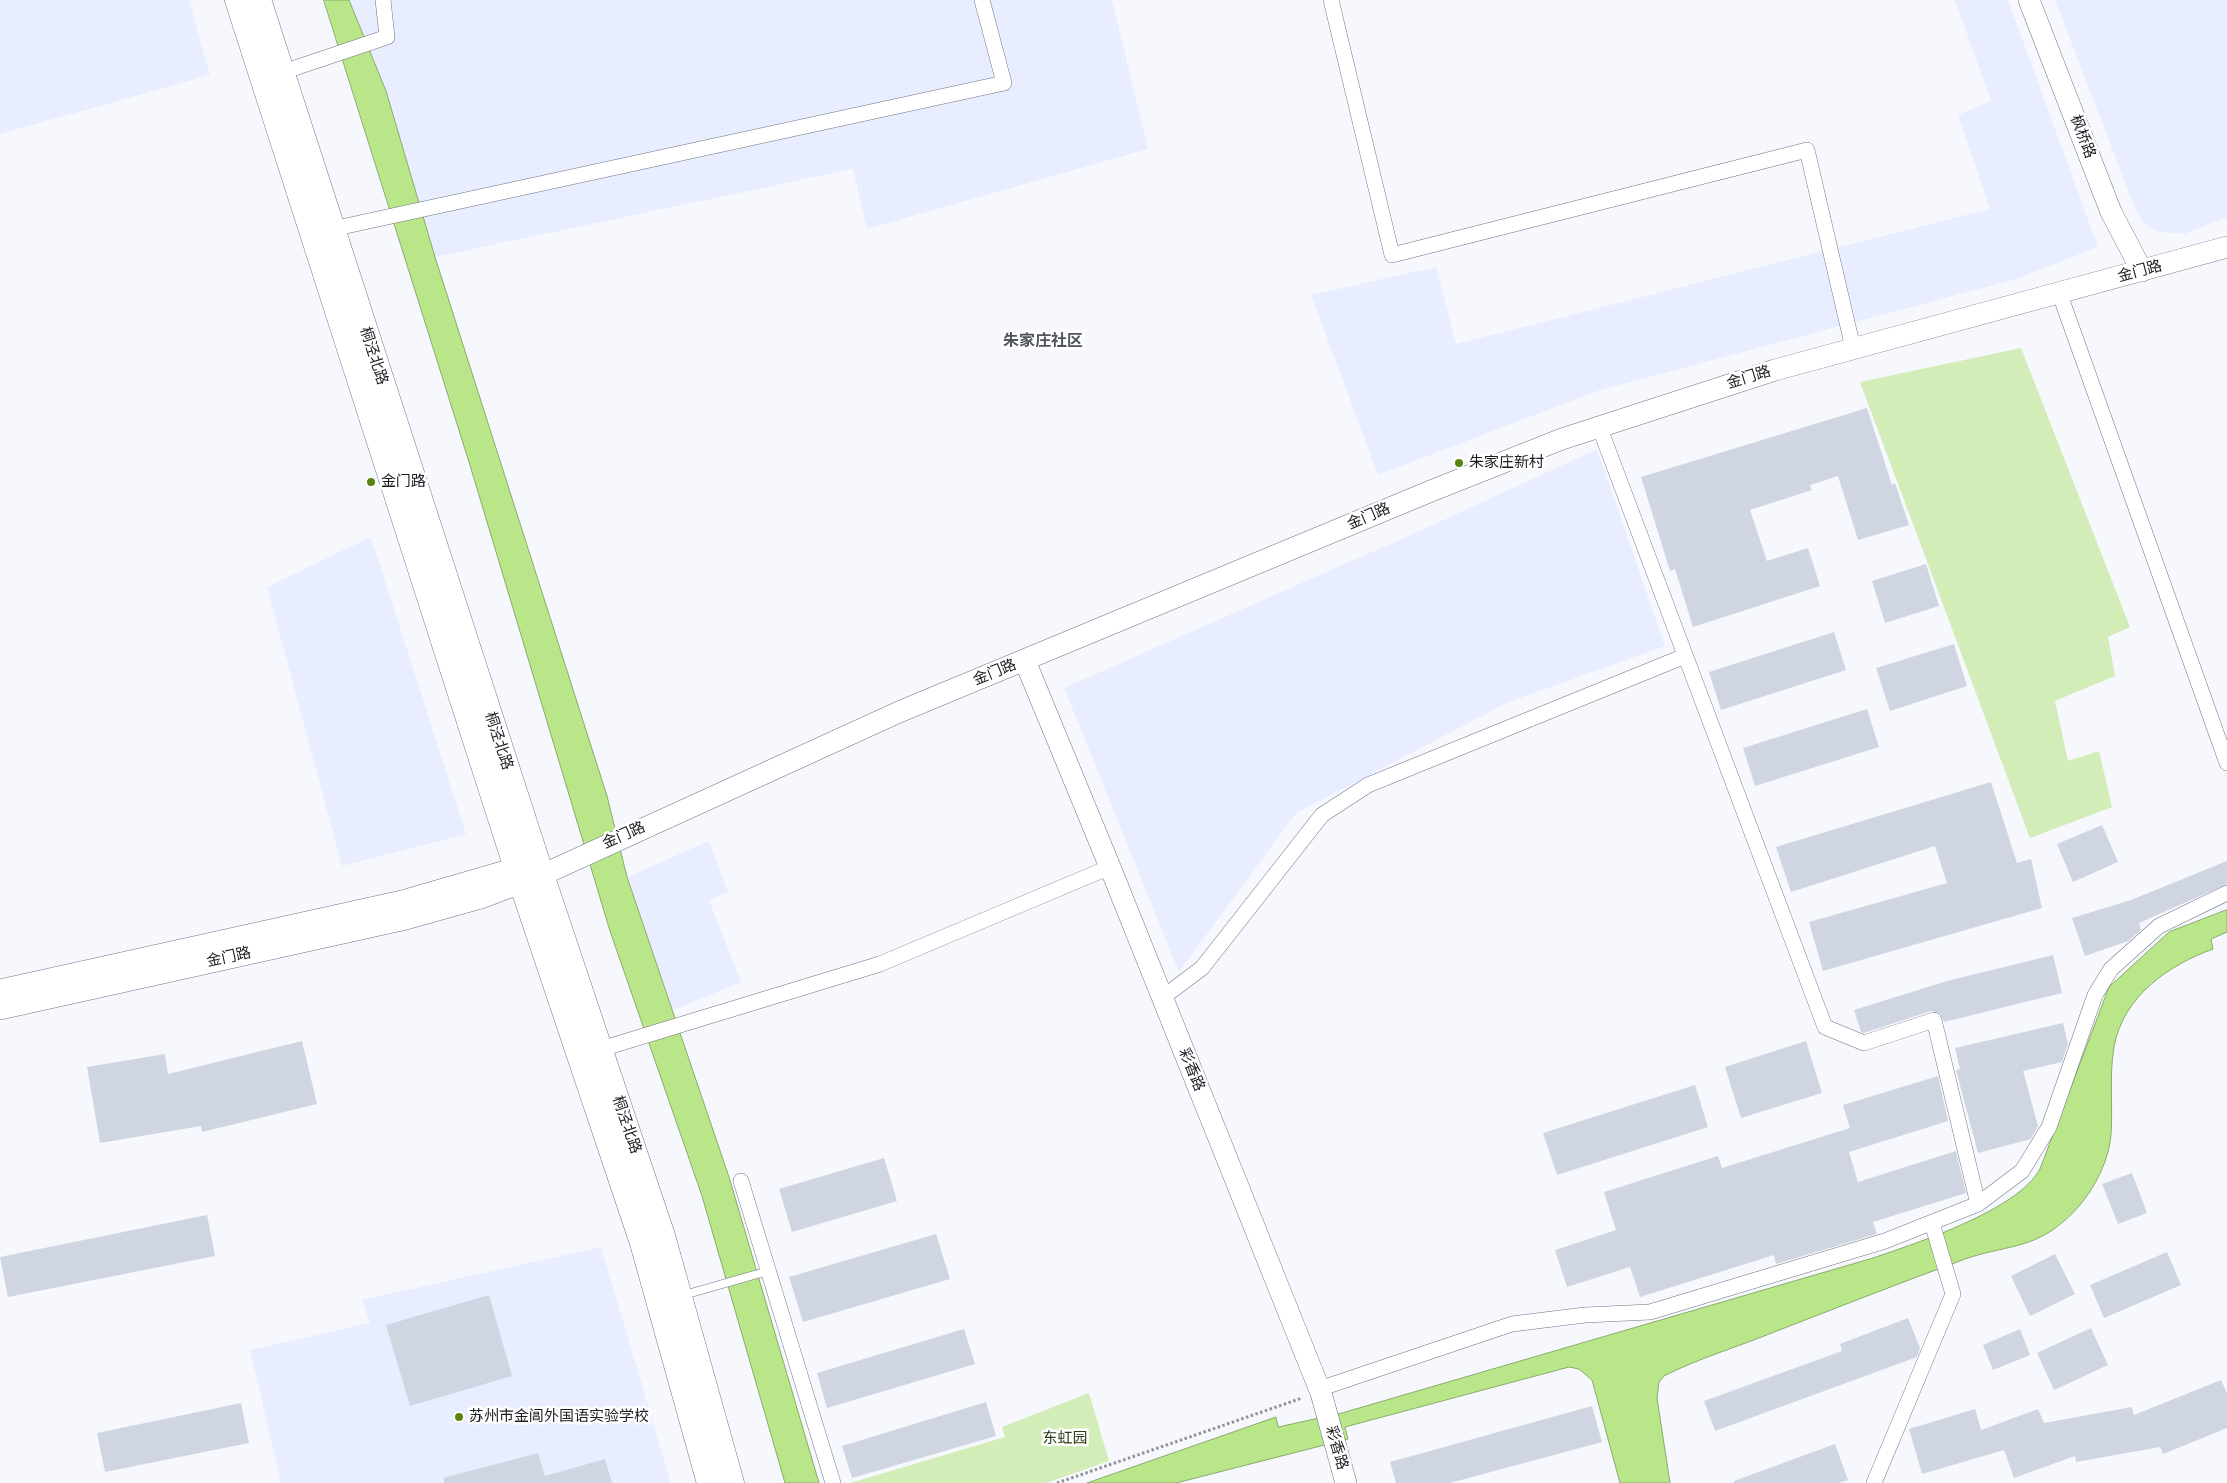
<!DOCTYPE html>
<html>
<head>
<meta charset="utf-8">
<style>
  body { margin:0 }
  canvas { display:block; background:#f6f8fe }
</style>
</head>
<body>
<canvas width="2227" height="1483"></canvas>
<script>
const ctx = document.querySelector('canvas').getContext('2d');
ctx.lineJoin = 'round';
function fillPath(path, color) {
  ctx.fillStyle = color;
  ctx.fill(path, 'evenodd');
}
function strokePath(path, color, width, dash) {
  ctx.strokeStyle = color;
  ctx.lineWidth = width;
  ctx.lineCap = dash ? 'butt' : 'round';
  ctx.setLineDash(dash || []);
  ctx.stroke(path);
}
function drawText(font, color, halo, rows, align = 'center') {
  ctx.font = font + ' Poppins,"Noto Sans SC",sans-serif';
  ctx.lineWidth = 5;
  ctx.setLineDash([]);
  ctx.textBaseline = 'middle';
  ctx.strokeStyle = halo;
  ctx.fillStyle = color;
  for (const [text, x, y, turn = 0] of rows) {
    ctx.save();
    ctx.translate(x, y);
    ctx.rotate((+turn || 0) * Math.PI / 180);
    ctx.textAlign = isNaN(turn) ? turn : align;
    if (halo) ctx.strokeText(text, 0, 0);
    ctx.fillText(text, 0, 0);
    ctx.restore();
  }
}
fillPath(new Path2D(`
  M0,0H189L210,75L0,134Z
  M349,0H1112L1148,149L867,229L853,169L435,257L386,91Z
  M1955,0H2008L2098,247L2016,279L1597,391L1378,475L1311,295L1436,267L1456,344L1990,209L1958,115L1991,101Z
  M2055,0H2227V217L2184,234L2155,231L2143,222L2136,211Z
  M1597,449L1665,646L1509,702L1296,813L1179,972L1064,688L1433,525Z
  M371,537L466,834L342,866L267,587Z
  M709,841L728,892L709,900L741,982L673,1010L627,877Z
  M601,1247L671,1483H281L250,1350L370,1323L362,1300Z`), '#e8eeff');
fillPath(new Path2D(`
  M2021,348L2130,627L2108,637L2115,676L2055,701L2068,761L2099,751L2112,807L2030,838L1860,382Z
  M1089,1393L1109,1461L1046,1483H850L1005,1437L1002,1427Z`), '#d2edb7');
const water = new Path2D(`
  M324,0H349L386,91L435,257L607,796L627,877L729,1177L819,1483H785L702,1196L610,931L469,462Z
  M2227,910V932L2211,939L2213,949C2169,965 2123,996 2114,1047C2109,1076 2113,1106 2111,1135C2108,1167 2088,1201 2064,1221C2033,1249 2002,1246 1965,1259C1897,1284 1831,1310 1764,1336C1731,1349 1695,1360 1664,1376L1659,1382L1657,1398L1670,1483H1620L1592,1380L1579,1369L1569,1367L1345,1427L1348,1439L1176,1483H1087L1276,1417L1278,1427L1342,1413L1873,1258C1917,1243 2018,1210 2040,1169L2109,987L2169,932Z`);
fillPath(water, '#bae68a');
strokePath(water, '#8aaa6b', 1);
fillPath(new Path2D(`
  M1867,408L1892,485L1895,483L1909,525L1858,540L1838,476L1810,485L1812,490L1750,510L1767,561L1808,548L1820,586L1693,627L1675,569L1670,571L1641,477Z
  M1926,564L1939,606L1885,623L1872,581Z
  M1834,632L1846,670L1721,710L1709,672Z
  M1954,644L1967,686L1890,711L1876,668Z
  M1867,709L1879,747L1755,786L1743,748Z
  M1991,782L2017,863L2031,859L2042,908L1823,971L1809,922L1947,883L1935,846L1791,892L1776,847Z
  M2102,825L2118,862L2073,882L2057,844Z
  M2227,861V884L2139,923L2141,930L2128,941L2085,956L2072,918L2131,900Z
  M2053,955L2062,993L1944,1022L1940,1013L1931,1011L1864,1033L1861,1032L1854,1010L1947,981Z
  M2063,1023L2068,1044L2062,1062L2023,1071L2038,1126L2031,1139L1978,1153L1956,1070L1960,1069L1955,1048Z
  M302,1041L317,1104L202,1132L201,1126L100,1143L87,1067L165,1054L168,1074Z
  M1806,1041L1822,1093L1741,1118L1725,1067Z
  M1938,1076L1948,1121L1849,1152L1858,1182L1956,1151L1966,1193L1873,1222L1877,1234L1776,1264L1774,1255L1640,1297L1630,1267L1567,1287L1555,1250L1616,1230L1604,1192L1718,1156L1722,1168L1850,1128L1843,1105Z
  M1695,1085L1708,1127L1557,1175L1543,1133Z
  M884,1158L897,1201L792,1232L779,1189Z
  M2132,1173L2147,1213L2118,1224L2102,1184Z
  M207,1215L215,1256L8,1297L0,1257Z
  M936,1234L950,1279L803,1322L789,1277Z
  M2167,1252L2181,1285L2104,1318L2090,1285Z
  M2055,1254L2075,1294L2030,1316L2011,1276Z
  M489,1295L512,1376L410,1406L386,1325Z
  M1908,1318L1920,1348L1917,1357L1715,1431L1704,1401L1842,1351L1840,1344Z
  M2091,1328L2108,1365L2054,1390L2037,1353Z
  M964,1329L975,1364L827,1408L817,1373Z
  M2020,1329L2030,1355L1993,1370L1983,1345Z
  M2221,1380L2227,1393V1428L2163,1454L2160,1447L2076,1462L2075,1456L2014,1478L2004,1450L1922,1474L1909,1429L1975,1409L1981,1430L2038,1409L2044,1423L2132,1407L2134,1415Z
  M986,1402L996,1436L852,1478L842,1446Z
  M241,1403L249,1443L105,1472L97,1433Z
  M1592,1406L1602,1442L1450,1483H1396L1390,1462Z
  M1835,1444L1848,1480L1839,1483H1734V1481Z
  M538,1453L545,1476L605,1459L612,1483H444L443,1478Z`), '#d0d5e2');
const lane = new Path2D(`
  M684,1295L768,1271`);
const street = new Path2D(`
  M1331,0L1392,255L1807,150L1853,348
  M274,75L387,37L383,0
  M332,229L1004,83L982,0
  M2059,292L2227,763
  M1599,426L1825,1027L1864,1043L1934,1020L1978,1204
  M1162,998L1202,968L1322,815L1368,785L1685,656
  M601,1049L880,964L1110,867
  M741,1181L833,1483
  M1319,1389L1512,1324L1585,1315L1650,1312L1885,1241L1978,1204L2022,1171L2049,1127L2095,995L2111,969L2159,926L2227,893
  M1874,1483L1953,1294L1932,1223`);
const secondary = new Path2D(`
  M2029,0L2111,212L2142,271
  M1025,661L1110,867L1321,1393L1346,1483
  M0,990L402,901L516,868L532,872
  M0,1009L406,919L481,898L542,875L899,712L1431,491L1562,439L1775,370L2227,247`);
const primary = new Path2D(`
  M237,0L516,868L642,1243L709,1483
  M259,0L542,875L663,1236L732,1483`);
strokePath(lane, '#707581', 9);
strokePath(street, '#707581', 16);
strokePath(secondary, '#707581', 22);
strokePath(primary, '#707581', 25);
strokePath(new Path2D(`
  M1057,1483L1302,1398`), '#909297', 3, [2.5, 2.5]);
strokePath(lane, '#fff', 8);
strokePath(street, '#fff', 15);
strokePath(secondary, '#fff', 21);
strokePath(primary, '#fff', 24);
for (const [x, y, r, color] of [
  [1459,463,5,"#598410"],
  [371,482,5,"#598410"],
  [459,1417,5,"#598410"]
]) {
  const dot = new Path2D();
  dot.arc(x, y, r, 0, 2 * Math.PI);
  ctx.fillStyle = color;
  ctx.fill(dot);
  strokePath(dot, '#fff', 2);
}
drawText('15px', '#1b1d22', '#fff', [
  ["枫桥路",2082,137,69],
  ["金门路",2140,272,-15],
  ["桐泾北路",373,356,72],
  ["金门路",1749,378,-17],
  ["金门路",1369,517,-23],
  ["金门路",995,673,-22],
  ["桐泾北路",498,741,72],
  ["金门路",624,836,-24],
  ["金门路",229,958,-12],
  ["彩香路",1191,1070,68],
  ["桐泾北路",626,1125,71],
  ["彩香路",1336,1448,74]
]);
drawText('15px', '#1b1d22', '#fff', [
  ["朱家庄新村",1469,463],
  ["金门路",381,482],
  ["苏州市金阊外国语实验学校",469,1417]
], 'left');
drawText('15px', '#2b3c16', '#fff', [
  ["东虹园",1065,1439]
]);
drawText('bold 16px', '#50545f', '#fff', [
  ["朱家庄社区",1043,342]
]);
</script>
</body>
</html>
